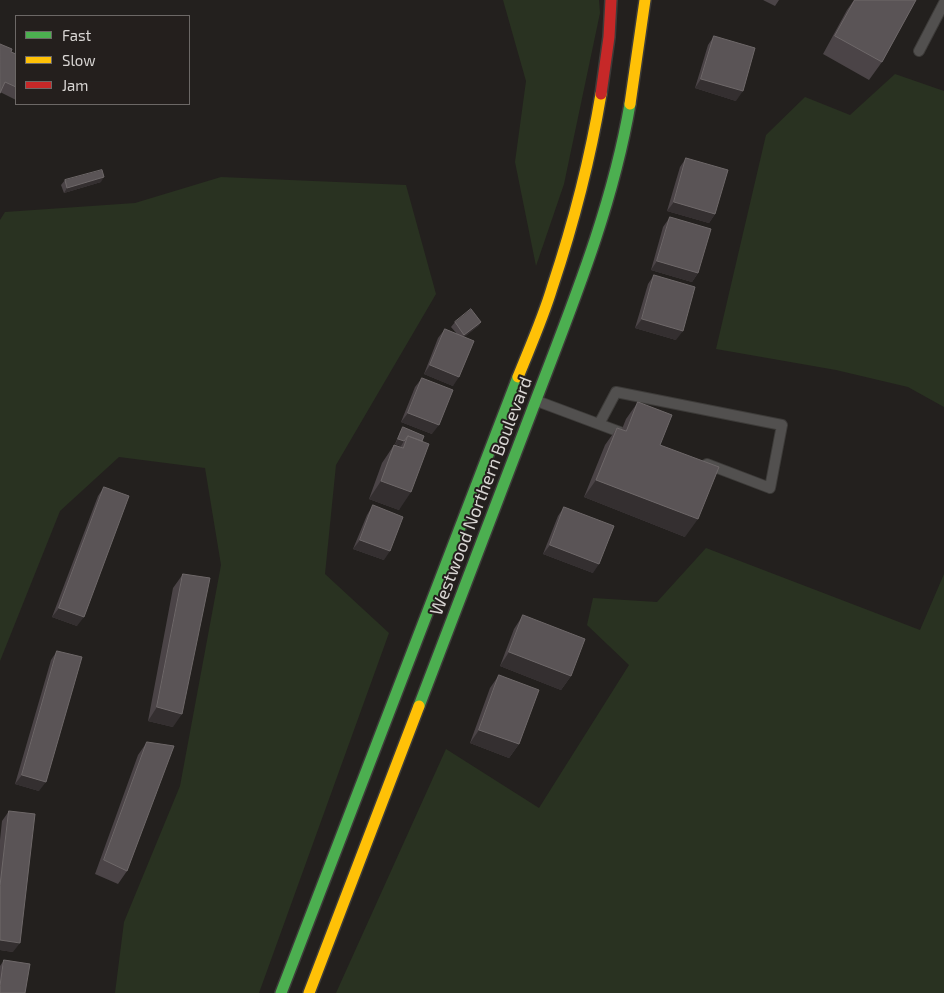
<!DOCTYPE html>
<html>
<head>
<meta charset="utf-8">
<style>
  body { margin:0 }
  #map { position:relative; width:944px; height:993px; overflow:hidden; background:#23201e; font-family:"Exo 2",sans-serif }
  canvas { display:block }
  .legend { position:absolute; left:15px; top:15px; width:175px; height:90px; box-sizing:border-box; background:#241f1d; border:1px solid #6c6866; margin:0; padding:6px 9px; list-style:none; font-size:15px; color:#d8d5d3 }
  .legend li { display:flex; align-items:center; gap:10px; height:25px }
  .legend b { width:25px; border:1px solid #6c6866 }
</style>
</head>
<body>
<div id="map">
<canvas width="944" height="993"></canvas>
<ul class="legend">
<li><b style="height:6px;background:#4caf50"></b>Fast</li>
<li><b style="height:6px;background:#ffc107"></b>Slow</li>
<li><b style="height:6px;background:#c62828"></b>Jam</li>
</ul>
</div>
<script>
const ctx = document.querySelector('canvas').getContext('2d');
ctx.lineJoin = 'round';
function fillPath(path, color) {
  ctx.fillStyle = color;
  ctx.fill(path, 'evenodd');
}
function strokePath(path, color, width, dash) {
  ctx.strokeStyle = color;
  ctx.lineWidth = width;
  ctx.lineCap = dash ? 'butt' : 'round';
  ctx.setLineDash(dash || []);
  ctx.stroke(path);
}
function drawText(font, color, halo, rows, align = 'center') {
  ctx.font = font + ' "Exo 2",sans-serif';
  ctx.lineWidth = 4;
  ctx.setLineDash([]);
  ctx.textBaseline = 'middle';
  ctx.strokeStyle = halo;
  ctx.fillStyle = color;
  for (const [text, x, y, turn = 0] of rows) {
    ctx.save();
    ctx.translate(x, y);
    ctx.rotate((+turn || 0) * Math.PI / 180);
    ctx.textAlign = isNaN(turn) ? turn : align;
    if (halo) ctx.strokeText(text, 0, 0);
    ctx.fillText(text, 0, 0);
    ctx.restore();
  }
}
fillPath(new Path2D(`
  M503,0H599L600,13L564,184L536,266L515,162L526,81Z
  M895,74L944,91V407L908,387L836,370L716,349L766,135L805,97L850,115Z
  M221,177L406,185L436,294L336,465L325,574L389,633L259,993H115L124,922L180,786L221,565L205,468L119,457L60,511L0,661V220L5,212L135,203Z
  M706,548L920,630L944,574V993H336L446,749L539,808L629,665L587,625L593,598L657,602Z`), '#293221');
const lane = new Path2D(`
  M919,51L944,3
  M537,401L620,432
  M599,424L616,392L782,425L770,488L707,464`);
const fast = new Path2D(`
  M419,706C459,601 499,496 539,392C575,298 613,204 630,104
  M281,993L518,377`);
const slow = new Path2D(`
  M630,104L645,0
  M518,377C530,347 543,318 552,288C573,225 590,160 601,94
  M309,993L419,706`);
const jam = new Path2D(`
  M601,94L609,37L611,0`);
strokePath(lane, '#3d3b39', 12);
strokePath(fast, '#3d3b39', 14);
strokePath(slow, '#3d3b39', 14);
strokePath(jam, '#3d3b39', 14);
strokePath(lane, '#52504f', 10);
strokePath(fast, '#4caf50', 11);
strokePath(slow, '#ffc107', 11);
strokePath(jam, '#c62828', 11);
fillPath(new Path2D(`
  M763,0H779L775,6Z
  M854,0H916L882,62L869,80L823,54L847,10Z
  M714,36L736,101L695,88L708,45Z
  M11,52L16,54V100L0,92Z
  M686,158L715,214L709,223L667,211L680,167Z
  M65,180L101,182L64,193L61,185Z
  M670,217L698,273L692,282L651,270L663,227Z
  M654,275L676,340L635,328L648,284Z
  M455,322H481L478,326L464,337L453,386L424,374L438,338L445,329L457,334L451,327Z
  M422,378L432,434L401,422L415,387Z
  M638,402L660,445L685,537L584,497L605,445L617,428L622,429L626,419Z
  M403,427L424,436L399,510L369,499L382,463L394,445L400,447L401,446L395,444L400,432Z
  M104,487L77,626L52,617L98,496Z
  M373,505L384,560L353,549L367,515Z
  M564,507L593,573L543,554L558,516Z
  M183,574L173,727L148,721L173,588Z
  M523,615L571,676L561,690L500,666L514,629Z
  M57,651L39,791L15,784L51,660Z
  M499,675L519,744L509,758L470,743L490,688Z
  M147,742L127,871L118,884L95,874L138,755Z
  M9,811L13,952L0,950V840L2,821Z
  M4,960L0,993V966Z`), '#4b4447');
fillPath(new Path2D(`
  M701,79L743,91L736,101L695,88Z
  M104,177L101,182L64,193L67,188Z
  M674,202L715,214L709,223L667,211Z
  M657,261L698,273L692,282L651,270Z
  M642,319L683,331L676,340L635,328Z
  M481,322L478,326L461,340L464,335Z
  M430,365L459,377L453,386L424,374Z
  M408,413L439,425L432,434L401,422Z
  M398,439L404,441L401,446L395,444Z
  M596,480L698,519L685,537L584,497Z
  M381,481L411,492L399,510L369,499Z
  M360,540L390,551L384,560L353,549Z
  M550,545L599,564L593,573L543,554Z
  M59,608L84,617L77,626L52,617Z
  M509,652L571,676L561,690L500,666Z
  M157,707L182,714L173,727L148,721Z
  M479,730L519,744L509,758L470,743Z
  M22,775L46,782L39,791L15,784Z
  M0,940L20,943L13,952L0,950Z`), '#342f30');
const building = new Path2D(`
  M855,0H916L882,62L835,36Z
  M714,36L755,48L743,91L701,79Z
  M0,44L12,49L11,52L16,54V87L5,82L0,93Z
  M686,158L728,170L715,214L674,202Z
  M102,170L104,177L67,188L65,180Z
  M670,217L711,229L698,273L657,261Z
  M654,275L695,287L683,331L642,319Z
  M471,309L481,322L464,335L455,322Z
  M445,329L474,341L459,377L430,365Z
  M422,378L453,390L439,425L408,413Z
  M638,402L672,415L660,445L719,467L698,519L596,480L617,428L626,431Z
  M403,427L424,436L422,441L408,436L404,441L398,439Z
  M408,436L429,444L411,492L381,481L394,445L403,448Z
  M104,487L129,496L84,617L59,608Z
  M373,505L403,517L390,551L360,540Z
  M564,507L614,526L599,564L550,545Z
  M183,574L210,578L182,714L157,707Z
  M523,615L585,639L571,676L509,652Z
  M57,651L82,657L46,782L22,775Z
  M499,675L539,690L519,744L479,730Z
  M147,742L174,746L127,871L104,860Z
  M9,811L35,814L20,943L0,940V886Z
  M4,960L30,964L25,993H0V986Z`);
fillPath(building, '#5a5456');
strokePath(building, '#6e6869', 1);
drawText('18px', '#d8d5d3', '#241f1d', [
  ["Westwood Northern Boulevard",481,496,-69]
]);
</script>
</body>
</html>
